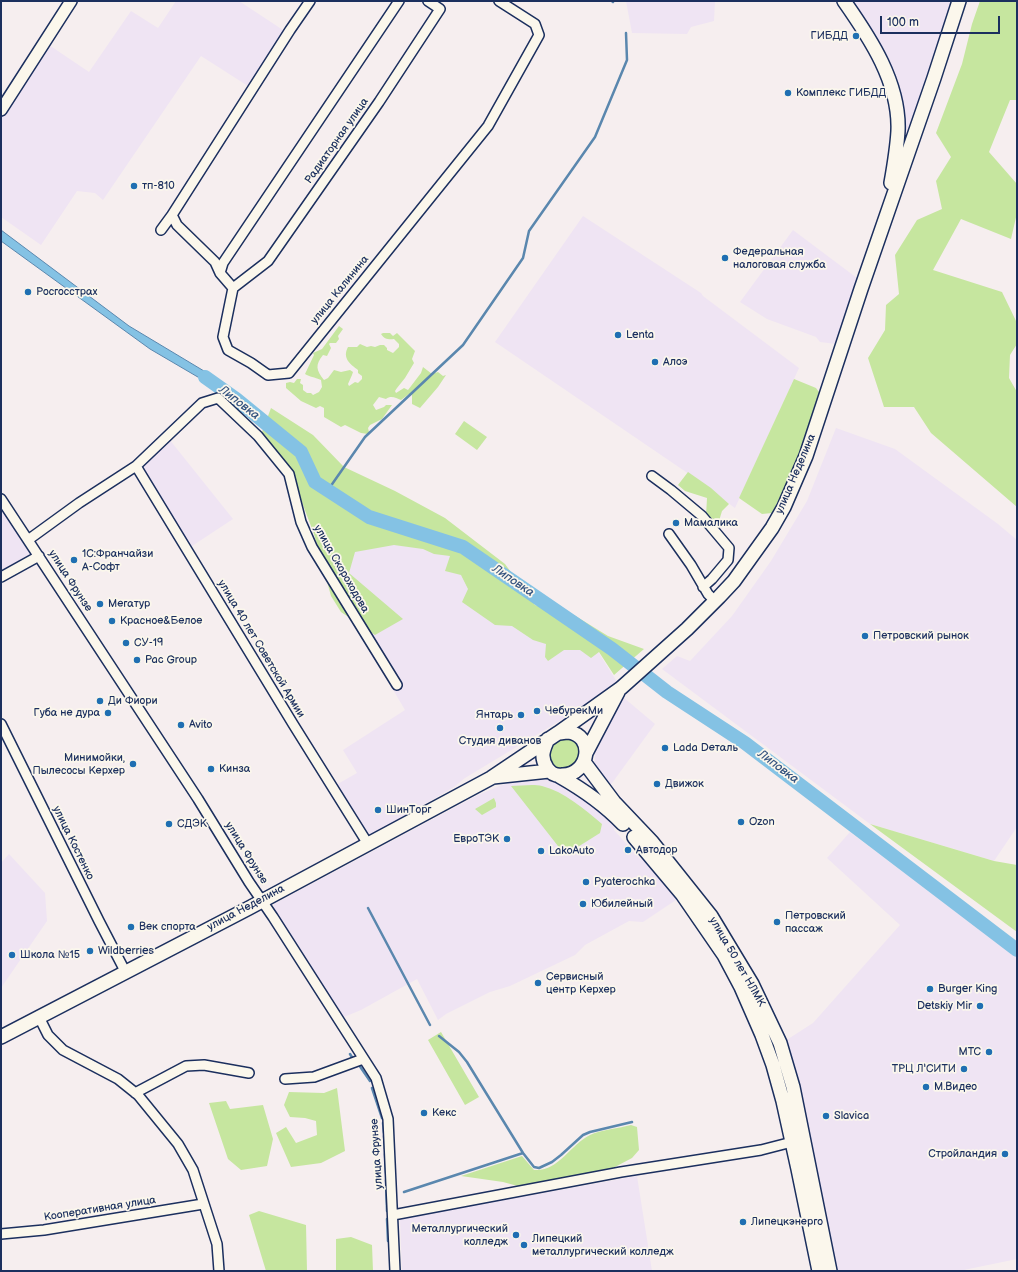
<!DOCTYPE html>
<html>
<head>
<meta charset="utf-8">
<style>
  body { margin:0 }
  #map { position:relative; width:1018px; height:1272px; overflow:hidden; background:#f6eeef; font-family:"Balsamiq Sans",sans-serif }
  canvas { display:block }
  .frame { position:absolute; inset:0; border:2px solid #1b2f5e; pointer-events:none }
  .scale { position:absolute; left:880px; top:16px; width:120px; height:18px; box-sizing:border-box; border:2px solid #1b2f5e; border-top:0; padding-left:5px; font-size:12px; line-height:14px; white-space:nowrap; color:#1b2f5e; -webkit-text-stroke:3px #fbf7ec; paint-order:stroke }
</style>
</head>
<body>
<div id="map">
<canvas width="1018" height="1272"></canvas>
<div class="frame"></div>
<div class="scale">100 m</div>
</div>
<script>
const ctx = document.querySelector('canvas').getContext('2d');
ctx.lineJoin = 'round';
function fillPath(path, color) {
  ctx.fillStyle = color;
  ctx.fill(path, 'evenodd');
}
function strokePath(path, color, width, dash) {
  ctx.strokeStyle = color;
  ctx.lineWidth = width;
  ctx.lineCap = dash ? 'butt' : 'round';
  ctx.setLineDash(dash || []);
  ctx.stroke(path);
}
function drawText(font, color, halo, rows, align = 'center') {
  ctx.font = font + ' "Balsamiq Sans",sans-serif';
  ctx.lineWidth = 3.5;
  ctx.setLineDash([]);
  ctx.textBaseline = 'middle';
  ctx.strokeStyle = halo;
  ctx.fillStyle = color;
  for (const [text, x, y, turn = 0] of rows) {
    ctx.save();
    ctx.translate(x, y);
    ctx.rotate((+turn || 0) * Math.PI / 180);
    ctx.textAlign = isNaN(turn) ? turn : align;
    if (halo) ctx.strokeText(text, 0, 0);
    ctx.fillText(text, 0, 0);
    ctx.restore();
  }
}
fillPath(new Path2D(`
  M176,1H239L283,30L248,86L201,56L103,200L95,193L77,191L41,245L1,217V118L49,45L89,72L131,11L158,28Z
  M626,1H715L714,21L691,27L687,34L632,33Z
  M850,1H954L909,142L903,140L905,133L900,103Z
  M583,216L701,293L703,296L799,368L735,508L686,472L495,342Z
  M793,230L857,278L836,344L820,342L816,337L767,319L740,302Z
  M836,428L895,449L998,524L1017,540V827L994,861L870,824L662,669L677,656L690,661L732,616L771,561L807,501Z
  M169,439L233,519L189,548L140,467Z
  M1,507L32,555L1,575Z
  M379,526L453,551L597,650L617,682L591,702L465,778L454,787L367,838L336,785L357,773L343,750L405,710L322,569Z
  M623,697L655,724L607,790L594,768L596,746L611,714Z
  M547,777L562,782L588,799L615,825L614,830L640,859L647,861L679,898L643,922L629,921L585,945L575,955L510,986L490,992L446,1014L438,1020L417,979L361,1010L344,1017L274,911V904L478,795L502,785L527,778Z
  M850,832L1017,958V1259L959,1271H834L785,1041L813,1023L900,925L827,858Z
  M9,854L45,893L47,921L1,988V863Z
  M637,1176L652,1271H402L400,1219Z`), '#efe4f3');
fillPath(new Path2D(`
  M980,1H1017V100H1010L989,152L1017,184V213L1011,239L961,219L933,270L1002,292L1017,323V344L1010,355L1009,378L1017,392V507L931,433L914,407H884L868,358L885,330L886,305L899,294L895,255L917,220L942,209L936,181L951,157L936,133L962,64L972,24Z
  M339,326L343,329L338,336L339,339L336,343H330L329,344L331,348L327,356L323,355C315,365 316,370 324,380L328,378L334,370L341,372L350,370L353,372L352,375L348,384L349,386L355,382L358,383L362,379V376L358,373V370C350,364 342,358 348,347H357L360,344L367,347L371,346L375,347L380,345H384L387,348V350L393,353L399,347V344L394,339C389,340 384,339 381,334L383,333H390L393,336L397,333L415,351L412,359L414,363L405,378L397,388L395,391L396,393L404,388L408,390L421,373L423,367L432,374L438,372L443,376L446,375L438,387L420,408L412,404V395L409,394L401,400C396,398 391,395 386,399L379,397L373,405L376,410L384,407L386,405H392L382,419L370,425L368,428L369,432L368,434L361,433L345,425L341,427L324,417V408L320,406L316,408L301,401L286,388V383L290,382L294,383L297,379H301L300,383L303,385V390L307,393H311L313,395L319,392L322,387L321,380C314,377 310,377 305,374L314,355L313,353L322,349Z
  M794,379L816,388L819,392L795,469L772,513L762,514L739,498Z
  M271,408L313,435L344,467L395,491L445,518L505,564L535,605L542,607L564,622L574,615L608,636L644,649L614,675L599,652L591,658L580,650H564L548,661L545,657L546,644L533,640L512,626L495,625L462,602L468,589L461,575L445,571L450,556L434,554L423,549L394,545L355,552L349,573L403,619L375,635L341,612L331,596L314,534L303,505L293,473L262,432Z
  M464,421L487,437L477,450L455,434Z
  M688,472L711,488L729,504L722,511L719,521L706,516L707,498L685,491L678,485Z
  M569,735L581,746L575,767C567,768 553,772 549,761C548,756 549,749 549,744Z
  M511,786C521,786 533,784 542,786C565,792 584,809 602,824L600,833L565,855Z
  M494,798L496,803V807L482,815L475,809Z
  M870,824L994,861L1017,865V932Z
  M441,1032L479,1097L465,1105L428,1040Z
  M337,1088L345,1151L321,1163L291,1167L276,1133L286,1127L296,1143L317,1135L316,1121L305,1118L290,1117L284,1105L289,1092L324,1093Z
  M226,1101L230,1109L263,1105L273,1139L267,1166L241,1170L228,1159L209,1103Z
  M631,1125L637,1127L639,1150L632,1158L613,1168L600,1173L525,1188L503,1182L461,1176L522,1156L534,1170C558,1172 570,1145 590,1135C600,1130 620,1128 631,1125Z
  M259,1211L306,1225L307,1271H266L249,1215Z
  M351,1237L372,1245L373,1271H336V1239Z`), '#c6e69f');
const water = new Path2D(`
  M1,230L129,326L224,383L220,390L150,349L1,241Z`);
fillPath(water, '#84c2e4');
strokePath(water, '#5a87ae', 1);
strokePath(new Path2D(`
  M612,1L613,2
  M328,490L365,437L463,345L523,258L529,231L595,137L627,60L626,33
  M368,908L430,1025
  M439,1036L459,1052L467,1062L523,1153L534,1167L539,1168L552,1162L561,1155L583,1135L590,1132L632,1122
  M350,1054L353,1059
  M359,1065L370,1081
  M372,1088L382,1118
  M383,1123L384,1133
  M384,1136L385,1149
  M385,1154L386,1173
  M386,1180L387,1211
  M404,1192L523,1153
  M387,1219L388,1241`), '#5a87ae', 2.5);
strokePath(new Path2D(`
  M205,377L236,399L301,452L315,482L369,517L463,547L612,649L667,692L745,743L1017,950`), '#84c2e4', 14);
const minor = new Path2D(`
  M172,215L290,30L310,1
  M161,230L172,215L177,225L215,262L220,273L233,288L223,337L228,350L251,363L268,375L289,373L488,126L539,35L535,24L499,1
  M220,273L223,263L399,1
  M233,288L268,261L379,102L440,9L428,1
  M136,466L293,724L368,844
  M652,476L671,490L702,516L729,548L728,560L712,579L703,587
  M1,499L198,799L249,882L273,917L376,1078L388,1119L395,1271
  M669,534L691,565L708,594L715,601
  M28,540L79,503L136,466L202,403L218,398L258,436L289,474L301,522L312,547L397,685
  M1,577L39,556
  M1,724L99,921L125,971
  M39,1017L48,1035L63,1050L118,1079L138,1095L178,1144L193,1170L217,1244L219,1271
  M285,1079L314,1077L363,1059
  M135,1093L186,1066L204,1065L249,1073
  M393,1215L621,1172L761,1150L792,1142
  M1,1234L44,1230L203,1204`);
const tertiary = new Path2D(`
  M1,110L71,1`);
const secondary = new Path2D(`
  M844,1C870,38 900,83 898,131C897,148 894,166 891,183
  M548,739C543,750 540,757 547,768C551,774 557,776 563,775C590,774 595,735 568,732C565,732 561,733 558,733
  M586,753L618,692
  M584,762L614,802L652,842L711,916L752,984L780,1043L793,1087L830,1271
  M559,776C582,789 605,805 623,824
  M493,777L549,771
  M634,837L682,894L724,955L741,987L762,1035L773,1065L783,1101L798,1169L819,1271
  M1,1037L249,908L491,778L558,733L621,688L687,629L719,597L734,581L772,528L784,507L806,456L861,289L934,78L959,1`);
strokePath(minor, '#1b2f5e', 12);
strokePath(tertiary, '#1b2f5e', 14);
strokePath(secondary, '#1b2f5e', 16);
strokePath(minor, '#fbf7ec', 9);
strokePath(tertiary, '#fbf7ec', 11);
strokePath(secondary, '#fbf7ec', 13);
for (const [x, y, r, color] of [
  [856,36,4,"#1f6fb2"],
  [788,93,4,"#1f6fb2"],
  [134,186,4,"#1f6fb2"],
  [725,258,4,"#1f6fb2"],
  [28,292,4,"#1f6fb2"],
  [618,335,4,"#1f6fb2"],
  [655,362,4,"#1f6fb2"],
  [676,523,4,"#1f6fb2"],
  [74,560,4,"#1f6fb2"],
  [100,604,4,"#1f6fb2"],
  [112,621,4,"#1f6fb2"],
  [865,636,4,"#1f6fb2"],
  [126,643,4,"#1f6fb2"],
  [137,660,4,"#1f6fb2"],
  [100,701,4,"#1f6fb2"],
  [537,711,4,"#1f6fb2"],
  [108,713,4,"#1f6fb2"],
  [521,715,4,"#1f6fb2"],
  [181,725,4,"#1f6fb2"],
  [500,728,4,"#1f6fb2"],
  [665,748,4,"#1f6fb2"],
  [133,764,4,"#1f6fb2"],
  [211,769,4,"#1f6fb2"],
  [657,784,4,"#1f6fb2"],
  [378,810,4,"#1f6fb2"],
  [741,822,4,"#1f6fb2"],
  [169,824,4,"#1f6fb2"],
  [507,839,4,"#1f6fb2"],
  [628,850,4,"#1f6fb2"],
  [541,851,4,"#1f6fb2"],
  [586,882,4,"#1f6fb2"],
  [583,904,4,"#1f6fb2"],
  [777,922,4,"#1f6fb2"],
  [131,927,4,"#1f6fb2"],
  [90,951,4,"#1f6fb2"],
  [12,955,4,"#1f6fb2"],
  [538,983,4,"#1f6fb2"],
  [930,989,4,"#1f6fb2"],
  [980,1006,4,"#1f6fb2"],
  [989,1052,4,"#1f6fb2"],
  [964,1069,4,"#1f6fb2"],
  [926,1087,4,"#1f6fb2"],
  [424,1113,4,"#1f6fb2"],
  [826,1116,4,"#1f6fb2"],
  [1005,1154,4,"#1f6fb2"],
  [743,1222,4,"#1f6fb2"],
  [516,1235,4,"#1f6fb2"],
  [524,1245,4,"#1f6fb2"]
]) {
  const dot = new Path2D();
  dot.arc(x, y, r, 0, 2 * Math.PI);
  ctx.fillStyle = color;
  ctx.fill(dot);
  strokePath(dot, '#fbf7ec', 1.5);
}
drawText('11px', '#1b2f5e', '#fbf7ec', [
  ["ГИБДД",848,36,"right"],
  ["Комплекс ГИБДД",796,93],
  ["тп-810",142,186],
  ["Федеральная",733,252],
  ["налоговая служба",733,265],
  ["Росгосстрах",36,292],
  ["Lenta",626,335],
  ["Алоэ",663,362],
  ["Мамалика",684,523],
  ["1С:Франчайзи",82,554],
  ["А-Софт",82,567],
  ["Мегатур",108,604],
  ["Красное&Белое",120,621],
  ["Петровский рынок",873,636],
  ["СУ-19",134,643],
  ["Pac Group",145,660],
  ["Ди Фиори",108,701],
  ["ЧебурекМи",545,711],
  ["Губа не дура",100,713,"right"],
  ["Янтарь",513,715,"right"],
  ["Avito",189,725],
  ["Студия диванов",500,741,"center"],
  ["Lada Dеталь",673,748],
  ["Минимойки,",125,758,"right"],
  ["Пылесосы Керхер",125,771,"right"],
  ["Кинза",219,769],
  ["Движок",665,784],
  ["ШинТорг",386,810],
  ["Ozon",749,822],
  ["СДЭК",177,824],
  ["ЕвроТЭК",499,839,"right"],
  ["Автодор",636,850],
  ["LakoAuto",549,851],
  ["Pyaterochka",594,882],
  ["Юбилейный",591,904],
  ["Петровский",785,916],
  ["пассаж",785,929],
  ["Век спорта",139,927],
  ["Wildberries",98,951],
  ["Школа №15",20,955],
  ["Сервисный",546,977],
  ["центр Керхер",546,990],
  ["Burger King",938,989],
  ["Detskiy Mir",972,1006,"right"],
  ["МТС",981,1052,"right"],
  ["ТРЦ Л'СИТИ",956,1069,"right"],
  ["М.Видео",934,1087],
  ["Кекс",432,1113],
  ["Slavica",834,1116],
  ["Стройландия",997,1154,"right"],
  ["Липецкэнерго",751,1222],
  ["Металлургический",508,1229,"right"],
  ["колледж",508,1242,"right"],
  ["Липецкий",532,1239],
  ["металлургический колледж",532,1252]
], 'left');
drawText('11px', '#1b2f5e', '#fbf7ec', [
  ["Радиаторная улица",337,141,-55],
  ["улица Калинина",340,290,-51],
  ["улица Неделина",796,474,-67],
  ["улица Скороходова",341,569,60],
  ["улица Фрунзе",70,581,57],
  ["улица 40 лет Советской Армии",261,649,59],
  ["улица Костенко",73,843,64],
  ["улица Фрунзе",246,853,58],
  ["улица Неделина",246,908,-28],
  ["улица 50 лет НЛМК",737,962,60],
  ["улица Фрунзе",377,1154,-94],
  ["Кооперативная улица",100,1209,-9]
]);
drawText('italic 12px', '#355480', '#fbf7ec', [
  ["Липовка",239,403,38],
  ["Липовка",513,581,34],
  ["Липовка",778,767,37]
]);
</script>
</body>
</html>
